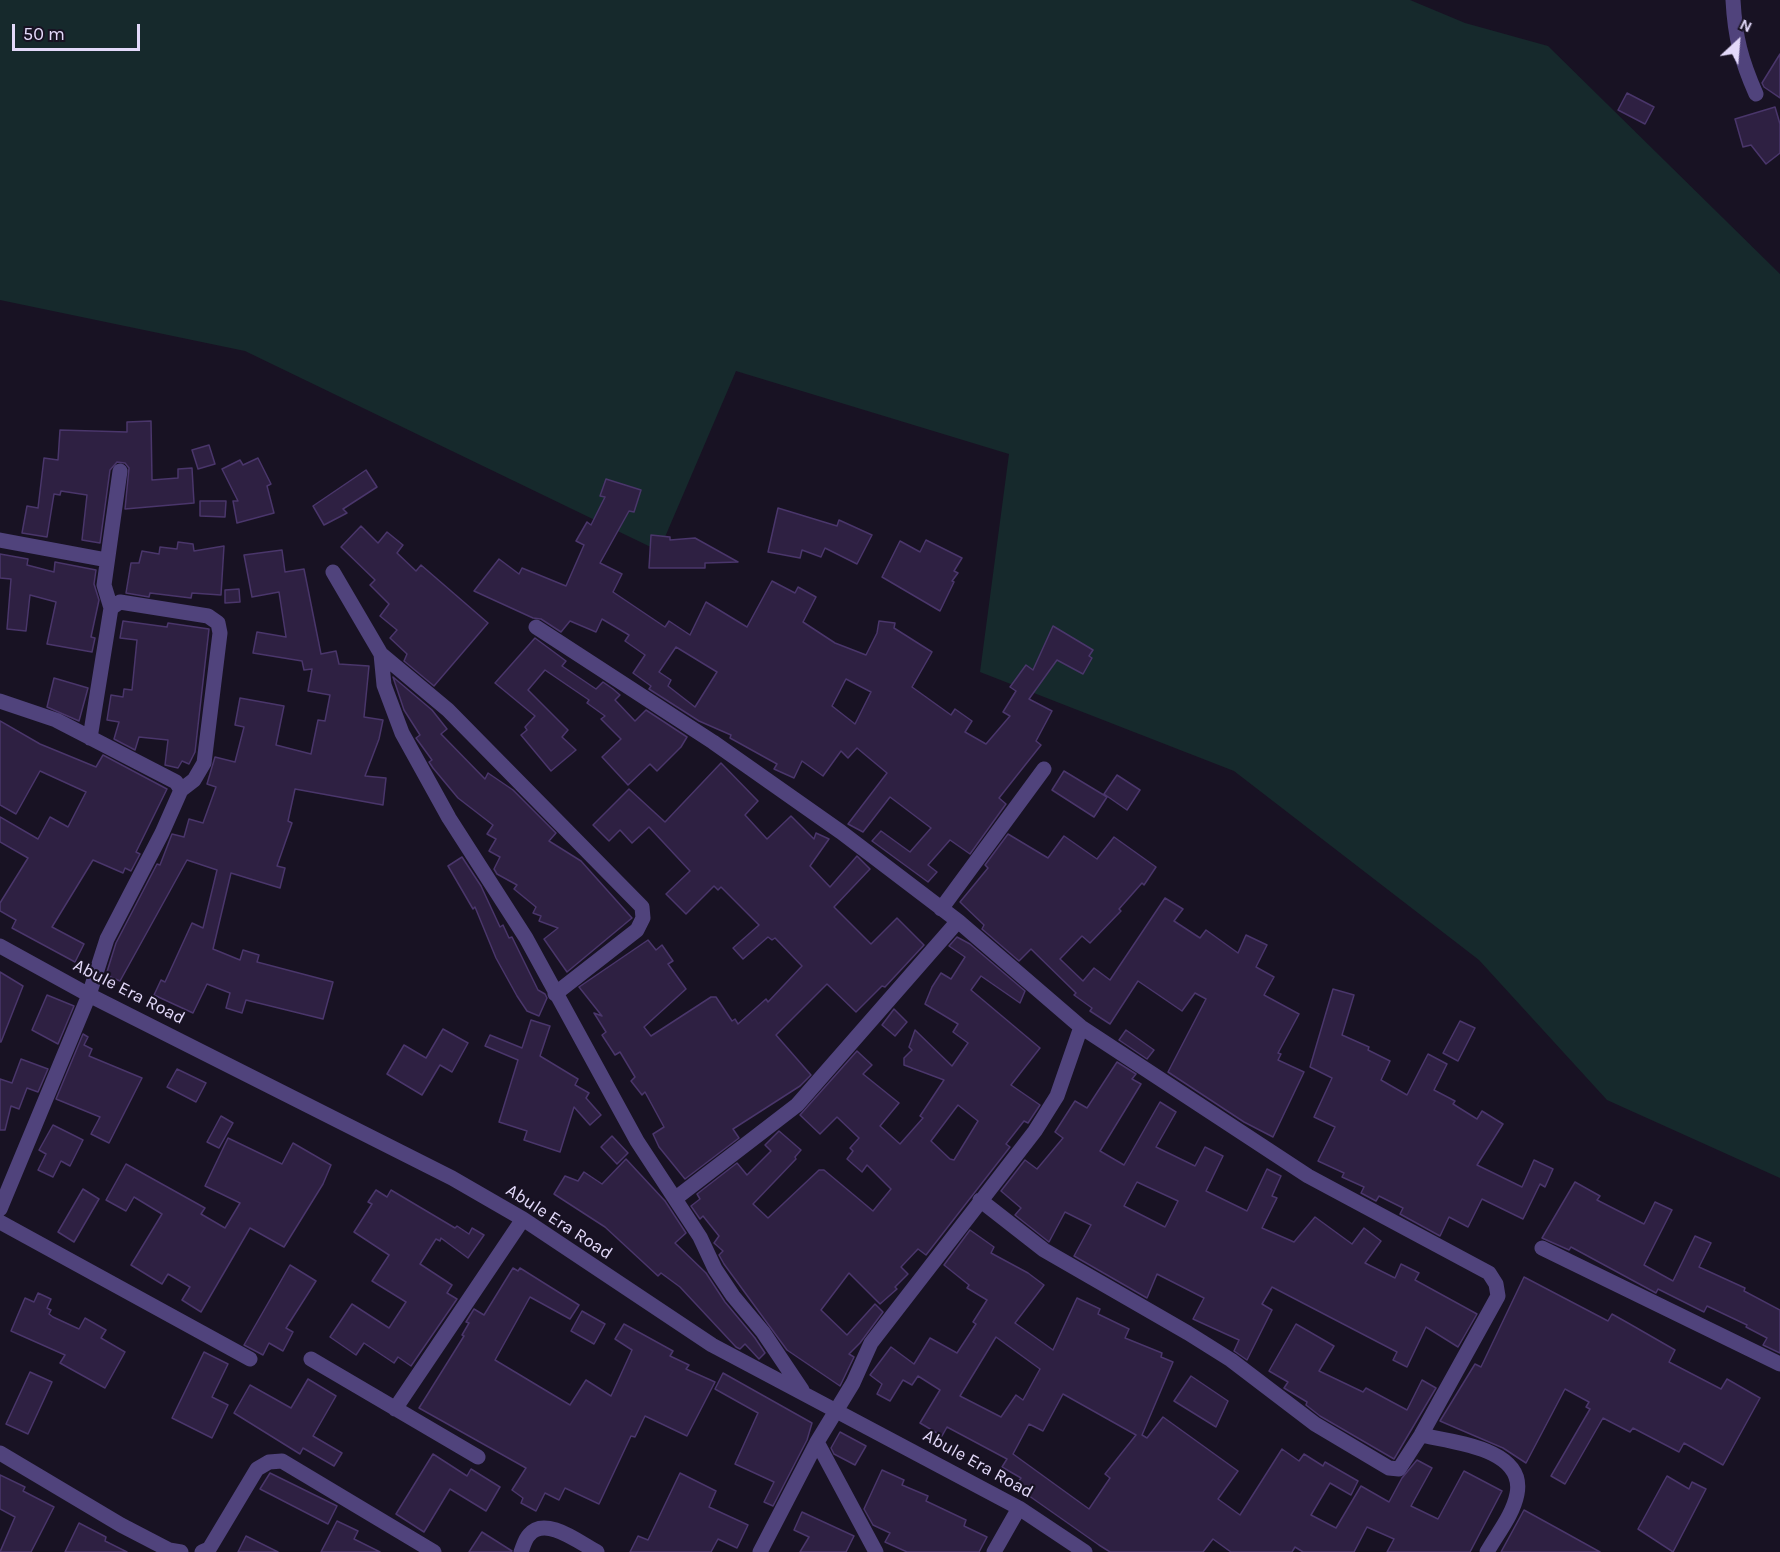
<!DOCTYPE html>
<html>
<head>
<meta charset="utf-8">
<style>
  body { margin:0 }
  #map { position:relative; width:1780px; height:1552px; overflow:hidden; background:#181223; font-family:Karla,sans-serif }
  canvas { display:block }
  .north { position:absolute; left:1708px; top:12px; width:60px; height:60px; -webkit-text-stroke:4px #181223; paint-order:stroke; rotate:26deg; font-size:16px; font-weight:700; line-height:24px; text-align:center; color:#e3d9fa }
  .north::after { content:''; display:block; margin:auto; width:21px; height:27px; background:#e3d9fa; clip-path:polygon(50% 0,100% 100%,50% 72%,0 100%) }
  .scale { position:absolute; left:12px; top:24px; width:128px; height:27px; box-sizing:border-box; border:3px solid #e3d9fa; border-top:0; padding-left:8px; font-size:18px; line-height:21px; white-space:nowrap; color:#e3d9fa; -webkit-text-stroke:4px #181223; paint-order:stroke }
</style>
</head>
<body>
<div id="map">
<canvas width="1780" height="1552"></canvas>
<div class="north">N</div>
<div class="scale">50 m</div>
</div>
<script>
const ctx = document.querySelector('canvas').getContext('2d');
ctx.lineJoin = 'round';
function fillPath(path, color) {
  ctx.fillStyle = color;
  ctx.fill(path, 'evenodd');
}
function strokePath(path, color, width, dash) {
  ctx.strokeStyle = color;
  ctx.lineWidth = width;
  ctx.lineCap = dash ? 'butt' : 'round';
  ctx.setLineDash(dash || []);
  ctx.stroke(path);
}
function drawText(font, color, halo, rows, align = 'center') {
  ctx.font = font + ' Karla,sans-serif';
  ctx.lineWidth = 4.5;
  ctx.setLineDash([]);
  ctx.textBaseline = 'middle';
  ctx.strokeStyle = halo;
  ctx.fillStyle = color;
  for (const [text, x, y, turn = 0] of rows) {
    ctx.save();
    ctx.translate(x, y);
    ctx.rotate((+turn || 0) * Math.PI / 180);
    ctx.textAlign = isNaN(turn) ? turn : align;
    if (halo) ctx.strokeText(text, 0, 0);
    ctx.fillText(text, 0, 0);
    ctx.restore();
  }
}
fillPath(new Path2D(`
  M0,0H1410L1465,23L1548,46L1780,274V1178L1607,1100L1479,960L1234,771L980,672L1009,454L736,371L659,551L245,351L0,300Z`), '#16292c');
const building = new Path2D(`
  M1780,54V98L1764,87L1762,83Z
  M1627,93L1654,107L1645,124L1618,110Z
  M1775,107L1780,124V153L1766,164L1751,145L1743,147L1735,119Z
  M151,421L152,480L178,478V469L192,468L194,503L125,509L129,468L125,463L117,462L110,470L100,543L82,540L87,495L61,491L60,495L54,494L47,537L22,533L27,506L38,508L44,458L58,460L60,430L127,432V422Z
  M209,445L215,464L198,469L192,450Z
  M258,458L271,484L267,486L274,513L237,523L233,501H238L222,469L240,460L243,465Z
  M366,470L377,487L343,509L347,513L324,525L313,506Z
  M606,479L641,490L634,512L629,511L600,563L622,574L613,592L665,627L669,621L690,635L706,602L747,627L772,581L795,593L798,587L816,597L803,622L835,643L866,655L877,633L879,621L895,623L894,628L932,652L912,687L951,715L955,709L972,721L965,732L986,744L1010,716L1003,712L1016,691L1010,687L1026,665L1033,670L1053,626L1093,650L1089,656L1092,658L1083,674L1057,660L1029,699L1052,711L1036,741L1041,745L999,798L1006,804L970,854L950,840L928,865L937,872L928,882L872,841L881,831L910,852L931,828L890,797L863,832L848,824L887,773L857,748L848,758L841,751L823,776L802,761L794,778L774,769L777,764L730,738L731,735L699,721L649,689L651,686L633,673L645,655L625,641L629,635L602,619L596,632L570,621L561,632L541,619L533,618L474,591L499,559L519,574L522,568L566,586L584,545L576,541L587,522L591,525L605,497L600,496ZM676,647L717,672L695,707L668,686L671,680L659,672ZM846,679L871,692L855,724L832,706Z
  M200,501H226L225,517L200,516Z
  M778,508L837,526L839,520L872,535L857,564L825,548L821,557L802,550L800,558L768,552Z
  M361,526L378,543L387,532L403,545L397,553L416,571L421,565L488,623L434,686L404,661L407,654L390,638L397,630L380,616L389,604L370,585L375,580L341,547Z
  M651,535L670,537V540L695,538L738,562L705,563V568H649Z
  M926,540L962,558L954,571L958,573L952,581L954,582L940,611L882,577L900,541L920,552Z
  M178,542L193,544L194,551L224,546L221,595L192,593L191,598L150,593L149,597L126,593L131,563H139L142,551L159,554L160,547L177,549Z
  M282,550L285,572L304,569L321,654L336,651L339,664L369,666L364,717L383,720L379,739L365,776L386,778L383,805L295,789L288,821L292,823L277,866L285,868L280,888L231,873L213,949L240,960L243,950L259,955L257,962L333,982L323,1019L246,1000L242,1013L226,1008L230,993L207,984L193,1013L154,995L161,980L165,982L192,923L203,928L217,870L187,860L120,981L106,975L116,943L157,864L160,865L172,834L184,837L189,819L203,823L216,787L207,784L215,757L235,762L244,727L235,725L240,698L284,706L276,745L311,754L318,720L325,721L330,695L308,691L312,669L304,670L302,661L253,653L257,632L286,637L279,592L252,597L244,555Z
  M0,554L28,559L27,565L54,572L55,562L96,570L94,584L99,600L91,637L95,638L92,652L47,644L56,602L30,595L26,631L7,629L11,579L0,578Z
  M239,589L240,602L225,603V590Z
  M123,621L167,627L168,623L209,629L195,752L189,764L182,761L178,768L165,765L168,740L139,737L135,750L114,739L119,722L107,720L111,695L123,697L124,689L132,690L137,640L120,638Z
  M535,638L566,661L562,666L596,689L603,682L613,689L620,695L615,700L635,721L646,710L687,737L681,747L657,771L650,764L628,785L602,757L621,739L601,719L605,716L587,703L589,700L545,670L528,690L568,730L562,737L576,750L551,771L521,735L527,730L525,727L535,716L495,683Z
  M393,677L432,710L447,729L441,734L485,779L488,773L513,790L556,833L549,841L581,861L632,918L567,972L544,939L558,928L539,921L541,916L533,913L536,907L514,889L517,885L497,874L494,869L500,857L489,851L496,839L487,834L493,825L458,798L433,768L429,762L432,760L416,738L420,735L404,710Z
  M54,678L88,688L79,721L47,707Z
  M0,721L40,744L96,767L103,755L167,789L136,852L140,854L131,871L125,868L123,873L93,860L52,927L84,944L75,962L12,928L16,920L0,911V903L28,858L0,842V817L38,839L50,817L68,827L86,792L40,771L16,814L0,805Z
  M721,763L758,801L745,815L767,839L791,816L814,839L816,833L829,839L810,866L830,887L857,856L870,869L834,907L871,944L897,918L924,945L885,987L882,986L856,1012L827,984L776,1035L811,1075L800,1086L733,1129L739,1138L685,1179L659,1147L653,1134L664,1127L645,1092L642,1095L631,1081L635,1077L620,1052L615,1055L602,1035L606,1032L594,1013L602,1016L579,987L648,940L656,950L662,945L673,961L668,964L686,989L644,1027L651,1036L711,997H716L732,1021L735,1019L738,1024L766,999L768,1002L802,966L775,938L772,940L768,937L743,959L733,948L759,925L721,887L718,890L714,886L686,914L666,894L690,871L649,827L632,843L620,830L609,841L593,825L629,789L665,822Z
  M1064,771L1107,797L1094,817L1052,790Z
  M1117,775L1140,790L1127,810L1104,794Z
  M1008,834L1048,858L1064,836L1097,859L1114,837L1156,867L1144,885L1142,883L1119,909L1121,911L1090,943L1082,936L1060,959L1083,981L1094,968L1110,980L1165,898L1183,909L1174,921L1200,938L1206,930L1238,953L1246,935L1267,945L1256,967L1274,977L1264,995L1299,1014L1278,1053L1281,1054L1278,1060L1304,1072L1273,1137L1244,1122L1168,1072L1206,999L1195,993L1182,1011L1138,981L1110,1024L1090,1011L1092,1008L1074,995L1076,993L1031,949L1019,961L982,929L984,925L960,902L988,868L985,865Z
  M462,857L481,886L500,927L503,925L509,938L512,937L538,990L545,994L547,998L539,1016L527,1011L517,996L496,958L475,907L473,909L448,866Z
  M957,937L970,944L1025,991L1020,1003L981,976L971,990L1040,1048L1011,1085L1040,1105L1028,1123L1024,1121L1006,1144L1010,1147L926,1255L918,1249L901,1267L908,1274L895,1287L897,1289L880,1304L849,1273L821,1310L847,1335L875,1304L883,1312L860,1343L849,1354L854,1357L840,1386L787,1350L724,1264L719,1255L723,1251L714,1243L719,1236L703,1216L700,1219L691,1206L700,1199L697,1194L737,1163L747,1175L771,1151L765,1145L779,1131L801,1150L795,1157L796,1159L753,1204L768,1218L819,1170H824L873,1211L891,1189L867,1165L862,1172L847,1159L853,1151L850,1148L859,1138L837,1117L820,1134L800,1115L857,1051L872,1065L863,1074L899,1103L880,1126L900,1144L923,1118L920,1116L944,1080L904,1065V1058L912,1050L909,1047L915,1030L952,1066L968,1043L953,1032L958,1024L925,1004L932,987L941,973L951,979L965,957L949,946ZM958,1105L978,1121L954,1160L950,1159L931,1141Z
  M0,972L23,986L1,1042H0Z
  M1333,989L1354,995L1342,1035L1369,1047L1368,1050L1390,1061L1381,1080L1407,1095L1428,1054L1447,1064L1434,1090L1455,1101L1453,1104L1477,1119L1482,1111L1503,1124L1477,1165L1522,1187L1534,1160L1553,1169L1545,1187L1540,1184L1523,1219L1482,1199L1468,1227L1449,1217L1440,1236L1400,1214L1403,1208L1379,1196L1376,1201L1361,1193L1364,1187L1342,1177L1344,1173L1318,1161L1335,1127L1314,1117L1332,1078L1310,1067Z
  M47,995L74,1006L58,1044L32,1030Z
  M894,1009L907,1022L895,1036L882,1025Z
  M531,1020L550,1026L540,1056L578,1079L575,1085L589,1093L586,1098L601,1115L590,1125L574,1107L560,1152L524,1140L527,1131L499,1122L518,1060L485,1046L490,1035L522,1048Z
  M1460,1021L1475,1028L1458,1061L1443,1053Z
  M443,1029L468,1043L452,1072L440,1065L422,1095L387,1074L404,1045L426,1058Z
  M1126,1030L1154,1050L1147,1059L1119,1040Z
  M83,1034L88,1037L84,1045L92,1049L89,1056L142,1078L109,1143L91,1134L100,1117L56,1099Z
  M21,1059L48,1069L38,1092L27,1088L19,1109L11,1106L5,1130H0V1079L12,1083Z
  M1117,1062L1136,1074L1132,1079L1141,1084L1100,1151L1124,1165L1160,1102L1176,1112L1156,1147L1195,1166L1205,1147L1223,1156L1206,1191L1247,1211L1267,1169L1281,1176L1272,1196L1277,1198L1262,1228L1294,1242L1315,1217L1352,1244L1364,1228L1381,1241L1365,1263L1395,1278L1401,1264L1419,1273L1415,1280L1477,1314L1458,1347L1426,1327L1407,1367L1393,1360L1397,1352L1272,1287L1262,1304L1272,1310L1247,1360L1234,1351L1239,1340L1193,1319L1204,1298L1157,1274L1147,1298L1074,1256L1091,1225L1065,1212L1049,1242L1015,1215L1021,1208L1001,1191L1025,1160L1037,1169L1063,1138L1055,1132L1075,1101L1087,1108ZM1137,1182L1178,1201L1165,1227L1124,1206Z
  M177,1069L206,1083L196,1102L167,1087Z
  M221,1116L233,1123L219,1148L207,1142Z
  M53,1125L83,1140L70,1166L61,1161L53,1177L38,1170L46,1154L39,1150Z
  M612,1136L628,1153L617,1164L601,1147Z
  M228,1138L282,1164L293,1143L331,1165L323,1184L284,1247L250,1228L201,1312L182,1300L190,1287L168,1274L162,1284L131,1265L162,1214L134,1197L126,1211L106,1200L126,1164L205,1208L201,1214L225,1228L240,1203L205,1186Z
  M626,1159L665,1201L686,1233L675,1243L706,1273L725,1302L755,1338L765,1353L759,1359L745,1344L740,1349L736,1347L680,1287L661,1273L658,1276L605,1227L554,1194L565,1176L578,1181L584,1172L602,1184Z
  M1575,1182L1600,1196L1597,1200L1644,1224L1655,1202L1672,1210L1644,1265L1673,1281L1695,1236L1711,1243L1699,1267L1745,1288L1744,1291L1780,1310V1353L1763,1345L1767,1338L1746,1327L1747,1325L1707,1306L1704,1312L1658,1289L1656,1293L1571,1247L1569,1250L1542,1238Z
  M83,1189L99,1199L74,1242L58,1232Z
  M376,1190L387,1197L391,1190L455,1228L457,1226L469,1234L472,1228L484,1235L468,1258L441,1238L440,1241L436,1239L420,1264L452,1285L447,1293L457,1299L411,1366L398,1357L394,1363L364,1343L356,1355L330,1337L352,1304L389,1328L406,1302L372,1281L389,1255L354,1232L372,1204L368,1202Z
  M970,1230L994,1247L991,1253L1028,1273L1044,1285L1015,1323L1053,1350L1077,1298L1100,1309L1098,1314L1129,1329L1125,1338L1162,1353L1161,1357L1173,1362L1142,1435L1147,1438L1163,1417L1238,1471L1218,1499L1240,1515L1282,1449L1299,1461L1304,1454L1323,1466L1325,1462L1358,1481L1351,1495L1330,1483L1311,1515L1336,1528L1361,1486L1389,1502L1402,1478L1417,1460L1432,1468L1411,1506L1438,1519L1464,1471L1502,1491L1470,1552H1387L1394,1539L1367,1527L1354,1552H1303L1295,1547L1292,1552H1231L1213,1539L1203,1552H1110L1099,1545L1015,1486L1021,1478L1002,1467L1007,1459L947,1427L942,1436L920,1423L940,1390L918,1376L912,1385L903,1380L890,1401L877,1394L882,1384L870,1375L891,1347L914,1364L930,1338L957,1353L976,1324L973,1322L987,1300L967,1288L969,1285L944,1265ZM996,1337L1040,1369L1023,1400L1016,1395L1001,1417L960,1396ZM1063,1394L1136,1435L1105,1474L1110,1478L1089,1509L1013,1454L1029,1424L1043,1431Z
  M290,1265L316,1281L286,1328L293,1332L283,1351L269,1343L263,1355L244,1345Z
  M513,1268L518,1271L520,1268L579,1305L570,1319L530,1297L495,1360L570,1405L586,1380L611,1396L632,1350L615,1339L624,1324L673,1351L670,1356L689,1365L686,1369L715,1382L687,1436L645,1416L635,1437L631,1436L599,1504L565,1488L559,1500L545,1493L536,1511L521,1503L523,1498L512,1490L526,1468L419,1408L464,1336L462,1335L469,1323L466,1322L474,1309L484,1315Z
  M1524,1277L1608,1321L1612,1314L1628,1323L1675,1350L1669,1362L1721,1389L1727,1379L1760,1398L1723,1465L1684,1443L1679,1452L1633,1428L1630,1432L1603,1418L1565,1484L1551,1476L1590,1409L1586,1407L1589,1402L1565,1389L1526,1463L1503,1448L1440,1421L1475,1364L1481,1367Z
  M38,1293L51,1299L47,1308L51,1310L49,1314L53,1317L79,1329L85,1318L106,1330L101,1338L125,1352L105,1388L60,1363L65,1355L11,1331L25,1298L34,1302Z
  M582,1311L605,1324L594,1344L571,1331Z
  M1296,1324L1334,1346L1319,1371L1363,1392L1366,1388L1407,1410L1422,1380L1436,1388L1394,1459L1320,1416L1306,1405L1307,1402L1284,1388L1288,1382L1269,1371Z
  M204,1352L228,1364L212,1397L228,1405L212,1438L172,1418Z
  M30,1372L52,1382L28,1434L6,1424Z
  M723,1373L812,1423L807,1440L773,1506L764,1502L774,1482L735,1464L758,1413L715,1389Z
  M1191,1376L1228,1401L1216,1427L1174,1401Z
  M308,1379L336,1396L313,1436L342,1453L334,1466L303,1448L300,1454L234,1413L250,1385L291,1408Z
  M840,1432L866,1446L855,1465L834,1454L831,1448Z
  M433,1454L467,1476L471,1469L500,1487L486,1511L450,1489L424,1532L396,1514Z
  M882,1470L904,1480L902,1485L928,1496L926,1501L966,1520L964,1526L987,1537L979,1552H907L885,1542L890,1533L873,1525L864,1509Z
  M270,1473L337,1506L328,1524L260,1489Z
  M680,1473L716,1491L709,1507L748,1525L737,1548L718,1539L711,1552H630L638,1536L648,1540Z
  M0,1475L25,1487L23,1491L54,1507L31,1552H0L15,1517L0,1509Z
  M1667,1476L1689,1489L1692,1482L1706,1489L1673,1552L1638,1529Z
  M1524,1510L1564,1532L1600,1552H1501Z
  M802,1512L854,1536L846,1552H800L809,1537L794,1530Z
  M337,1521L358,1531L354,1539L380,1552H321Z
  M79,1523L106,1537L105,1541L127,1552H65Z
  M482,1532L512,1551L511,1552H469Z
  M246,1536L278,1552H238Z`);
fillPath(building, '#2e2042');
strokePath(building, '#4a366b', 1.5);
strokePath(new Path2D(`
  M1733,0C1735,37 1741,60 1756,94
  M0,540L107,560
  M333,572L381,654L384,685L402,733L449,818L526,938L637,1141L700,1237L715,1269L733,1296L763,1332L802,1390
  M111,608L104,585L120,471
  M536,627L713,742L841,832L958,921L1081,1027L1308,1176L1489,1273L1496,1284L1498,1296L1421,1435L1399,1469L1389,1468L1315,1424L1231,1360L1188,1333L1044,1250L980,1200
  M381,654L448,710L642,907L643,918L637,930L555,994
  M0,701L56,720L176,782L181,790L162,833L107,939L89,995L0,1209
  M90,738L111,608L120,602L208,616L218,623L220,633L204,763L194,780L181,790
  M941,909L1044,769
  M0,946L89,995L452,1178L523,1219L712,1345L1019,1508L1085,1552
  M676,1198L797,1105L958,921
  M0,1222L250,1359
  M1542,1248L1780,1364
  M311,1359L478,1457
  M395,1409L523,1219
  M1421,1435C1451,1442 1526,1448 1517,1494C1513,1515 1497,1534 1487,1552
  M0,1453L121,1525L169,1550L181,1552
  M202,1552L209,1549L257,1469L269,1462L282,1461L434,1552
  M521,1552C523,1547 525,1539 529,1535C545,1515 580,1543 597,1552
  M760,1552L817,1442
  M876,1552L817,1442L853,1383L871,1343L1035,1131L1057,1096L1081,1027
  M994,1552L1019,1508`), '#50437c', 15);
drawText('18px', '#e3d9fa', '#181223', [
  ["Abule Era Road",129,992,27],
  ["Abule Era Road",559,1222,33],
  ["Abule Era Road",978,1464,29]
]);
</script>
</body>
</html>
